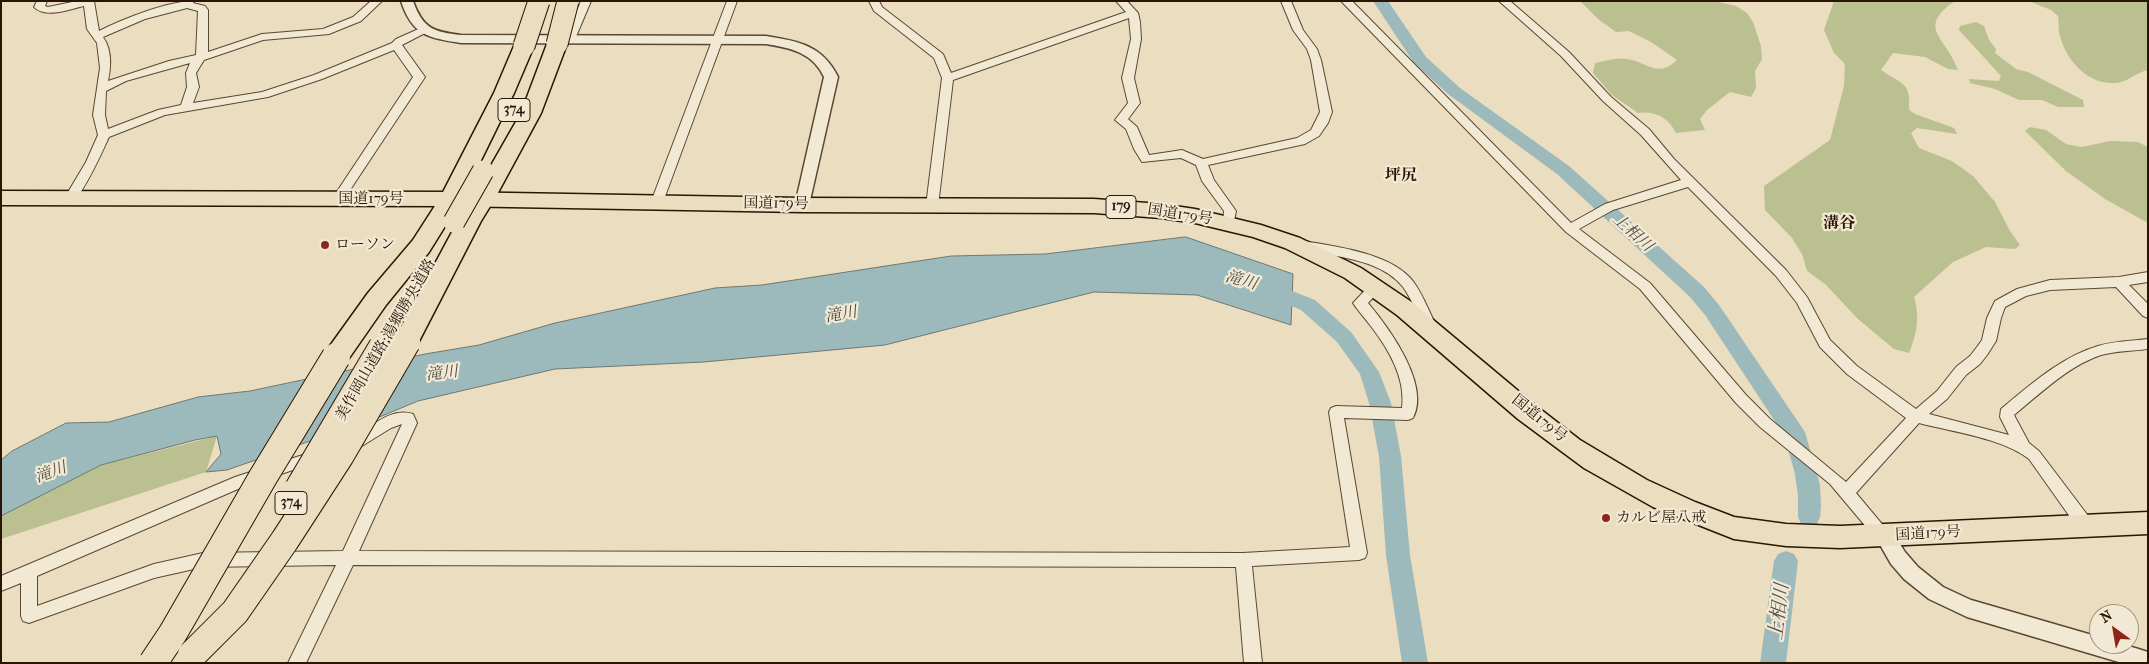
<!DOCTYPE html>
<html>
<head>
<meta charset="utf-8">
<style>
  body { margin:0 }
  #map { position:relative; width:2149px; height:664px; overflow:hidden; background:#ebddbf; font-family:"IM FELL French Canon",serif }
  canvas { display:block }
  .frame { position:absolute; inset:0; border:2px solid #2a1502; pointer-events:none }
  .north { position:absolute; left:2089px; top:604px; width:50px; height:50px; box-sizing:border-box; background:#f2e9d5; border:1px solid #a29481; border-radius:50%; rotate:328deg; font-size:14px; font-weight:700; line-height:20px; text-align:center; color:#2a1502 }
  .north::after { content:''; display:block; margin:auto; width:18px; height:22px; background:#8f2418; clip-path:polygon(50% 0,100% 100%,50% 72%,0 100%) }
</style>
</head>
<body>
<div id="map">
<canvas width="2149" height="664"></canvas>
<div class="frame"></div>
<div class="north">N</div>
</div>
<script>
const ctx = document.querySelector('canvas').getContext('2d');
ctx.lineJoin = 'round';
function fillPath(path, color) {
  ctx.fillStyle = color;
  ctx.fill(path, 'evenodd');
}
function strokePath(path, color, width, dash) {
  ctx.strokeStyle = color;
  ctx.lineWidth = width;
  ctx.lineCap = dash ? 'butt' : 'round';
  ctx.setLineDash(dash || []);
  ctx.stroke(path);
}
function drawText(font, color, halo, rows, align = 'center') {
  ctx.font = font + ' "IM FELL French Canon","Noto Serif JP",serif';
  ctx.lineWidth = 4.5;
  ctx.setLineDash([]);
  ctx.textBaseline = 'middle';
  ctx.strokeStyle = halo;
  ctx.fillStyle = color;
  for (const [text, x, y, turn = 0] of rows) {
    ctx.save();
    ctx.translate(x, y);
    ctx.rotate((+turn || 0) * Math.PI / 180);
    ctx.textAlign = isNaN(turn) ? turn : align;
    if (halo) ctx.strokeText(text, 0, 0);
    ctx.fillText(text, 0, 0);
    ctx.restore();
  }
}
fillPath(new Path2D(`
  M1580,1H1714L1736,6L1747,13L1753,22L1761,46L1762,59L1755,71L1756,88L1751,97L1730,92L1707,110L1700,119L1705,130L1676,133C1669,118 1655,110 1638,113L1612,95L1593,73L1595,63C1605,61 1617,57 1627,59C1648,62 1657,79 1677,60L1651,42L1629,31L1616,32L1598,19Z
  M1834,1H1955C1915,28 1947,38 1958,70L1948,69L1925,57L1893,53L1881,70C1903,85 1911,82 1909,110L1915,114L1954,128L1957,134L1917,128L1911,133L1919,148L1952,161L1973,176L1995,202L2010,231L2020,245L2015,249L1986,247L1953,262L1914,297C1920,317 1917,334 1909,353L1894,349L1858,319L1825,284L1807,271L1802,254L1792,238L1765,210L1764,186L1830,140L1844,86L1845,64L1834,53L1824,30Z
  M2029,1H2148V70C2136,72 2127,83 2115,83C2088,85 2066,60 2060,36C2058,30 2059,23 2058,16L2051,10Z
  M1976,22L1984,26L1989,40L1996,49L1995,53L2016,69L2028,72L2083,100L2084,107H2058L2042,100H2019L1995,89L1970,83L1969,79L1999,81L2001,76L1959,30L1960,26Z
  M2030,127L2046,130L2066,144L2082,147L2110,141L2138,142L2148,147V223L2105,199L2066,171L2025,131Z
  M217,436L206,472L1,539V513L101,465Z`), '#bac090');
const water = new Path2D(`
  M1186,237L1293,274L1291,325L1197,295L1094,292L885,345L704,362L555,369L418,401L382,416L227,470L206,472L221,454L217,436L195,440L101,465L1,516V460L12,451L66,423L109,422L198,397L250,391L425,354L479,345L555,323L715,288L762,285L951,256L1045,254Z`);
fillPath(water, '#9cbabb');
strokePath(water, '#6e7871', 1);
fillPath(new Path2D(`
  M1373,1H1388L1426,57L1460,88L1569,166L1704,287L1719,305L1805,432L1820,485L1821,507L1820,517L1817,524L1809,527L1801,524L1798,517V496L1795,474L1784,435L1705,315L1690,297L1557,174L1448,94L1414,63Z
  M1267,281L1315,300L1351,332L1379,372L1391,403L1401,456L1410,555L1428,663H1402L1386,555L1379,456L1369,403L1360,374L1337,342L1301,310L1260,293L1257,288L1260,283Z
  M1786,551L1794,554L1798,561L1786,663H1760L1774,561L1778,554Z`), '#9cbabb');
const minor = new Path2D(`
  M37,1H47L45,6L48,7L77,1H94L99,31C123,19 168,1 194,1L193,3L205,6L208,10V52L262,34L323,29L353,17L371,1H382L361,21L329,34L263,40L204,60L196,73L199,87L193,103L262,92L314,75L392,43L396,39L423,27L428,30L427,32L402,45L425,77L342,202H334L332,199L413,77L394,50L322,79L268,97L165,115L109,137C103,150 81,200 70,203L64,199L86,162L98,135L93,115L100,68L97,43L87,29L84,6C70,9 46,19 34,7ZM187,8L198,11L196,55L169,61L108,81C111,67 112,49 103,37L145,19ZM190,63L186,73L187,87L181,105L158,110L108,129L105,115L106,91L126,81Z
  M581,1H591L575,39L574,41H566L565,39Z
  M727,1H737L663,202L657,206L653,205L651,202Z
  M869,1H879L882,7L943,54L951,73L1126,12L1116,1H1127L1138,13L1140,22L1141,39L1134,78L1140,103L1128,119L1137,127L1149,155L1182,150L1203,159L1297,138L1311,130L1320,112L1311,60L1307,49L1293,30L1281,1H1291L1303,30L1317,49L1321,60L1332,112L1328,123L1319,136L1305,144L1208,165L1214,180L1236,211L1233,226H1225L1223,223L1224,211L1202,181L1196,165L1181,158L1142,162L1134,149L1126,129L1115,120L1128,103L1122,78L1131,39L1129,18L953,80L938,206L932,210L926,206L942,78L934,58L874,11Z
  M1341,1H1352L1571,223L1605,204L1681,180L1641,135L1603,101L1561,56L1499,1H1510L1569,52L1611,97L1649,129L1674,159L1786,270L1807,297L1830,340L1857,366L1916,409L1937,391L1956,367L1970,356L1977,347L1982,340L1987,318L1995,301L2017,289L2050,280L2119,277L2148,272V282L2129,285L2148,304V318L2143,316L2116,287L2050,290L2026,296L2005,307L2001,318L1996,341L1987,355L1980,364L1966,375L1947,399L1929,414L2009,435L2000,417L2001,409C2030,385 2061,357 2098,346C2114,341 2131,341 2148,339V349C2132,351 2116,351 2101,355C2068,366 2040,394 2014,415L2029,443L2039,451L2092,521L2094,526L2092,531L2086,533L2080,531L2029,459C2002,438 1953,432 1919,423L1856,493L1892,536L1890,541L1884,543L1878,541L1830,484L1760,427L1736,403L1640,289L1566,232ZM1688,187L1776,276L1797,303L1820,347L1847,374L1906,418L1846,482L1770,419L1746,395L1650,283L1579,229L1613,210Z
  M1304,241C1337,247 1390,253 1412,280C1423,294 1428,310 1436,325L1434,329H1424C1417,315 1412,299 1403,287C1379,257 1333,258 1299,248L1298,245Z
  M1375,283L1380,285L1382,288L1368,303C1389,328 1431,385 1413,418L1408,420L1344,418L1367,553L1365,558L1359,560L1252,566L1262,663H1244L1236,567L353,565L306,663H288L336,565L203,567L154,578L29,623L23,621L21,616V583L1,591V576L235,477L315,451L320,453L323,457L320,461L245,486L37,576V606L154,564L203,553L343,551L402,424L391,428L357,449L352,451L347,449L345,445L347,441C367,432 388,406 413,414L417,423L359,551L1243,553L1350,547L1329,412L1331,408L1336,406L1402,408C1406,378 1388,348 1370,325C1365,318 1358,311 1353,303L1370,285Z`);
const tertiary = new Path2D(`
  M401,1H413C423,29 434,32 461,35L766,36C798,41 822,45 838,77L809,205L807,208H797L795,205L824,77C813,53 791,48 766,44L461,43C428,38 412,35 401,1Z
  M1884,528L1891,530L1905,552L1918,567L1943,587L1971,600L2099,637V644H2122L2148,652V663H2122L1967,617L1929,599L1904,579L1891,564L1875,536L1877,530Z`);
const trunk = new Path2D(`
  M1,191L451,192L802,198L1094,199L1161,204L1195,209L1261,225L1300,238L1361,268L1413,303L1535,405L1580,440L1647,480L1695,502L1734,517L1786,524L1840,526L2148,512V534L1840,548L1786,546L1734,539L1653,507L1584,468L1518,419L1397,315L1345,278L1285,248L1253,237L1195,223L1161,218L1094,213L802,212L451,206L1,205Z`);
const motorway = new Path2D(`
  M557,38L564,40L567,44L541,113L494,200L481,221L415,349L406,351L397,349L393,342L459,219L473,197L521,113L547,44L550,40Z
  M524,40L531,42L534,46L514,93L462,199L429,252L386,305L345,364L336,367L327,364L323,357L327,350L368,293L413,240L440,198L494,93L514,46L517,42Z`);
strokePath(minor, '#5a4731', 2);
strokePath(tertiary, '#5a4731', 3);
strokePath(trunk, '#2a1502', 3);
strokePath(motorway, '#2a1502', 3);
fillPath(minor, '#f2e9d5');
fillPath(tertiary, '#f2e9d5');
fillPath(trunk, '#ebddbf');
fillPath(motorway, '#ebddbf');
const motorwayBridgeFar1 = new Path2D(`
  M557,44L568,1
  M524,46L539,1
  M454,222L483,171`);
const motorwayBridge = new Path2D(`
  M299,489L383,347
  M192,655L235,612L285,540L340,455L406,342
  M153,663L173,633L263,477L336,357`);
strokePath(motorwayBridgeFar1, '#2a1502', 23, []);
strokePath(motorwayBridge, '#2a1502', 30, []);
strokePath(motorwayBridgeFar1, '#ebddbf', 21);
strokePath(motorwayBridge, '#ebddbf', 28);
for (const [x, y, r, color] of [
  [325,245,5,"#8f2418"],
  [1606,518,5,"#8f2418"]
]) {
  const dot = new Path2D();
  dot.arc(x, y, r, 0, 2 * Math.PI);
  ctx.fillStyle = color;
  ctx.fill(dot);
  strokePath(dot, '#f2e9d5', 2);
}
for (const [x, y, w] of [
  [514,110,32],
  [1121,207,30],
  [291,503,32]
]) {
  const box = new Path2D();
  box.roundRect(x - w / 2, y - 11.5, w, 23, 4);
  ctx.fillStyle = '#f2e9d5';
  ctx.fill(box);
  strokePath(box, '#2a1502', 1);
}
drawText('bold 14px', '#2a1502', null, [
  ["374",514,110],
  ["179",1121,207],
  ["374",291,503]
]);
drawText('15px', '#2a1502', '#f2e9d5', [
  ["国道179号",371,199],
  ["国道179号",776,204,1],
  ["国道179号",1180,215,9],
  ["美作岡山道路;湯郷勝央道路",386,340,-60],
  ["国道179号",1539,419,39],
  ["国道179号",1928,534,-3]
]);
drawText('15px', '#2a1502', '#f2e9d5', [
  ["ローソン",335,245],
  ["カルビ屋八戒",1616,518]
], 'left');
drawText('bold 16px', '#2a1502', '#f2e9d5', [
  ["坪尻",1401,176],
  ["溝谷",1839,224]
]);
drawText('italic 16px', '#524f43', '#f2e9d5', [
  ["上相川",1632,233,42],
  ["滝川",1241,281,16],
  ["滝川",841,315,-10],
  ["滝川",442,374,-7],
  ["滝川",51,473,-20]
]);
drawText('italic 19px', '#524f43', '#f2e9d5', [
  ["上相川",1780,612,-83]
]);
</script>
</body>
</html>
